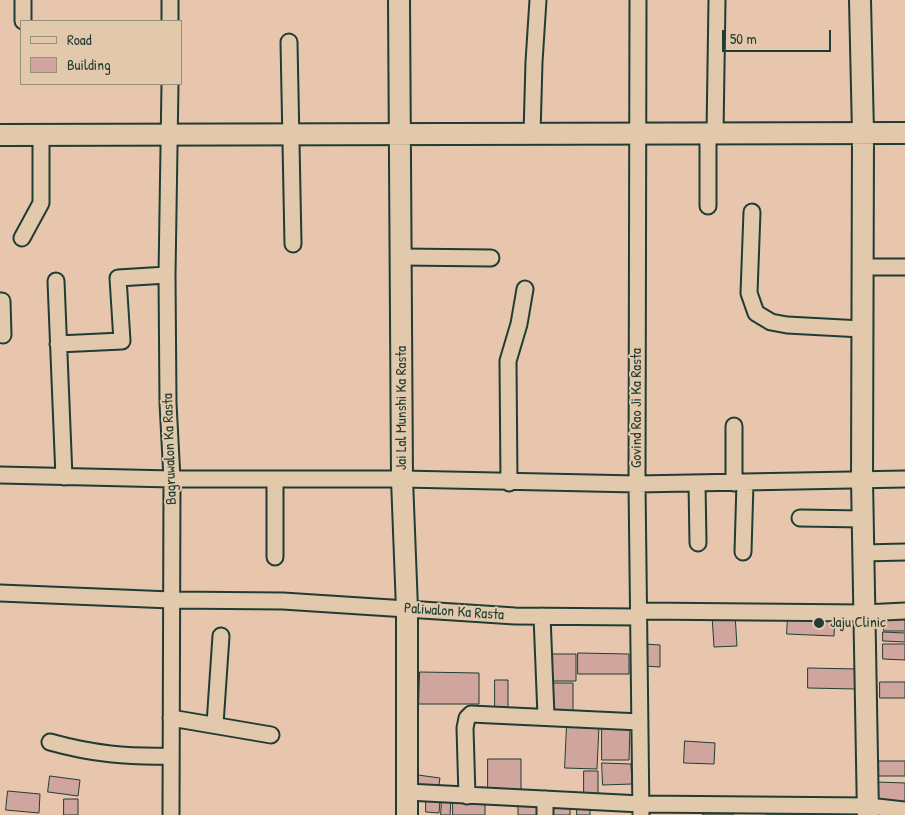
<!DOCTYPE html>
<html>
<head>
<meta charset="utf-8">
<style>
  body { margin:0 }
  #map { position:relative; width:905px; height:815px; overflow:hidden; background:#e7c6ad; font-family:"Patrick Hand",sans-serif }
  canvas { display:block }
  .legend { position:absolute; left:20px; top:20px; width:162px; height:65px; box-sizing:border-box; background:#e3c9ab; border:1px solid #95917b; margin:0; padding:6px 9px; list-style:none; font-size:15px; color:#1f3d34 }
  .legend li { display:flex; align-items:center; gap:10px; height:25px }
  .legend b { width:25px; border:1px solid #95917b }
  .scale { position:absolute; left:722px; top:30px; width:109px; height:22px; box-sizing:border-box; border:2px solid #1f3d34; border-top:0; padding-left:6px; font-size:15px; line-height:18px; white-space:nowrap; color:#1f3d34; -webkit-text-stroke:4px #e3c9ab; paint-order:stroke }
</style>
</head>
<body>
<div id="map">
<canvas width="905" height="815"></canvas>
<ul class="legend">
<li><b style="height:6px;background:#e3c9ab"></b>Road</li>
<li><b style="height:14px;background:#d0a59d"></b>Building</li>
</ul>
<div class="scale">50 m</div>
</div>
<script>
const ctx = document.querySelector('canvas').getContext('2d');
ctx.lineJoin = 'round';
function fillPath(path, color) {
  ctx.fillStyle = color;
  ctx.fill(path, 'evenodd');
}
function strokePath(path, color, width, dash) {
  ctx.strokeStyle = color;
  ctx.lineWidth = width;
  ctx.lineCap = dash ? 'butt' : 'round';
  ctx.setLineDash(dash || []);
  ctx.stroke(path);
}
function drawText(font, color, halo, rows, align = 'center') {
  ctx.font = font + ' "Patrick Hand",sans-serif';
  ctx.lineWidth = 4;
  ctx.setLineDash([]);
  ctx.textBaseline = 'middle';
  ctx.strokeStyle = halo;
  ctx.fillStyle = color;
  for (const [text, x, y, turn = 0] of rows) {
    ctx.save();
    ctx.translate(x, y);
    ctx.rotate((+turn || 0) * Math.PI / 180);
    ctx.textAlign = isNaN(turn) ? turn : align;
    if (halo) ctx.strokeText(text, 0, 0);
    ctx.fillText(text, 0, 0);
    ctx.restore();
  }
}
const building = new Path2D(`
  M735,614L737,646L714,647L712,615Z
  M788,616L835,617L834,636L787,634Z
  M884,616L905,617V631H884Z
  M883,632L905,633V642L883,641Z
  M644,644L660,645V667L644,666Z
  M883,644H905V660L883,659Z
  M578,653L629,654V674H578Z
  M547,654H576V681H547Z
  M808,668L858,669L857,689L808,688Z
  M420,672L479,673V704H419Z
  M495,680H508V712H495Z
  M880,682H905V698H880Z
  M552,683H573V715L551,714Z
  M567,724L599,725L597,769L565,768Z
  M602,726L630,727L629,760H602Z
  M685,741L715,743L714,764L684,763Z
  M488,759H521V795H488Z
  M879,761H905V776H879Z
  M602,763L631,764L632,784L603,785Z
  M584,771H598V799H584Z
  M418,775L440,778L438,791L416,789Z
  M50,776L80,780L78,796L48,792Z
  M877,782L905,783V807L876,806Z
  M8,791L40,794L39,813L6,810Z
  M442,798L451,799L450,815H441Z
  M64,799H78V815H64Z
  M426,799L440,800L439,813L426,812Z
  M453,799H485V815H453Z
  M538,800V815H518V801Z
  M551,804H570V815H552Z
  M577,808H590V815H577Z
  M703,809H733V815H703Z
  M767,811H801V815H767Z`);
fillPath(building, '#d0a59d');
strokePath(building, '#1f3d34', 1);
const street = new Path2D(`
  M23,0V21
  M638,0L637,484L641,815
  M170,21V0
  M289,42L293,244
  M170,84L167,275L168,403L172,479L171,815
  M532,134L534,62L538,0
  M715,134L717,0
  M708,206V134
  M752,212L749,293L756,313L771,322L787,325L862,329
  M22,238L41,203V135
  M402,257L491,258
  M862,267H905
  M56,281L64,477
  M0,301H2L3,335
  M58,344L122,341L118,278L167,275
  M0,475L172,479H402L637,484L905,479
  M509,483L508,361L519,324L525,289
  M697,483L698,543
  M734,483V426
  M800,518L862,519
  M743,552L745,483
  M863,553L905,552
  M275,557V479
  M0,593L171,600L283,601L515,616L638,617L642,611L864,613L905,611
  M542,616L546,716
  M171,718L271,735
  M215,724L221,636
  M50,742C93,754 127,757 171,756
  M407,792L641,804L868,806L905,810
  M467,796L465,728L467,718L471,714L640,722
  M545,799V815`);
const secondary = new Path2D(`
  M399,0L402,479L407,609V815
  M860,0L863,133L862,480L868,815
  M0,135L905,133`);
strokePath(street, '#1f3d34', 19);
strokePath(secondary, '#1f3d34', 24);
strokePath(street, '#e3c9ab', 15);
strokePath(secondary, '#e3c9ab', 20);
for (const [x, y, r, color] of [
  [819,623,6,"#1f3d34"]
]) {
  const dot = new Path2D();
  dot.arc(x, y, r, 0, 2 * Math.PI);
  ctx.fillStyle = color;
  ctx.fill(dot);
  strokePath(dot, '#e3c9ab', 2);
}
drawText('15px', '#1f3d34', '#e3c9ab', [
  ["Jai Lal Munshi Ka Rasta",402,408,-90],
  ["Govind Rao Ji Ka Rasta",637,408,-90],
  ["Bagruwalon Ka Rasta",170,449,-92],
  ["Paliwalon Ka Rasta",454,612,4]
]);
drawText('15px', '#1f3d34', '#e3c9ab', [
  ["Jaju Clinic",830,623]
], 'left');
</script>
</body>
</html>
